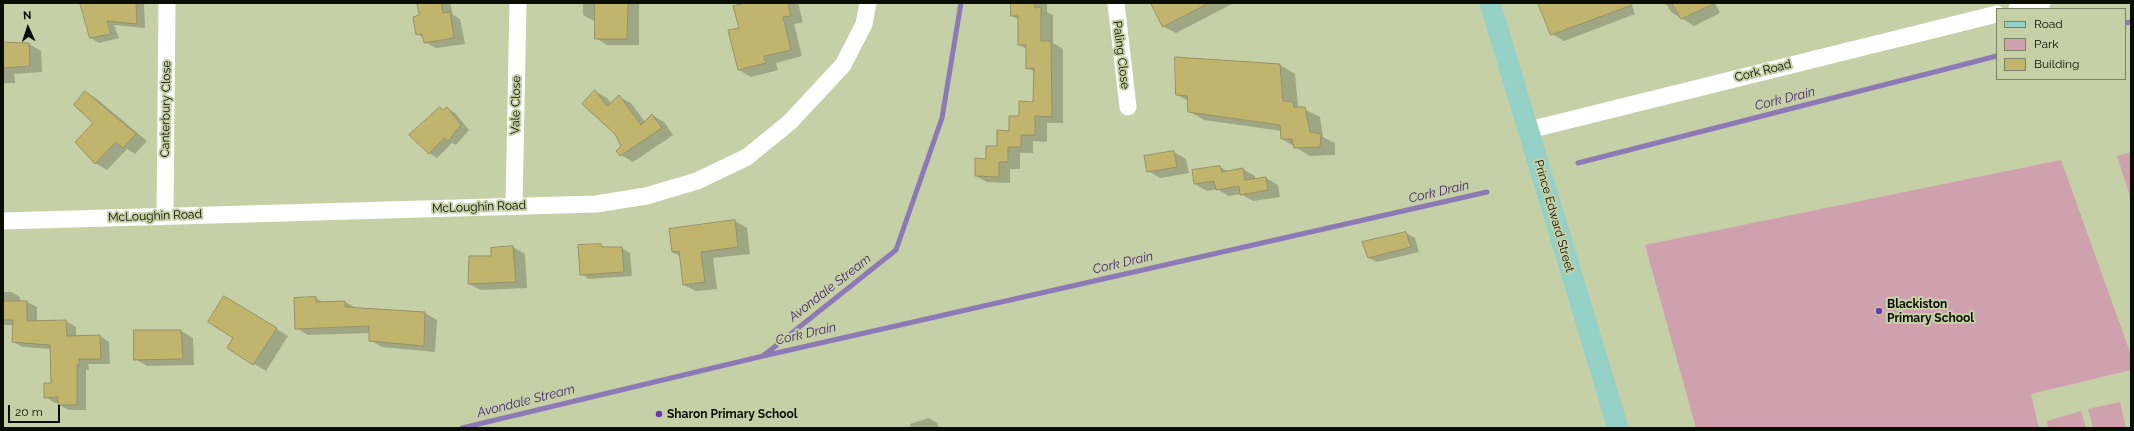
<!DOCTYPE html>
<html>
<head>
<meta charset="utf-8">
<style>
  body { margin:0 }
  #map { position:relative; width:2134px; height:431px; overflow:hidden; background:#c6d0a6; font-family:Raleway,sans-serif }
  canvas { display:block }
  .frame { position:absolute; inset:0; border:4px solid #0a0d02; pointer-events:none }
  .legend { position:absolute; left:1996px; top:8px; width:130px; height:72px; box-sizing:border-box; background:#c6d0a6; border:1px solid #7b8264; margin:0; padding:5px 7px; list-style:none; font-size:12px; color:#0a0d02 }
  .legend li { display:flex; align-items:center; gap:8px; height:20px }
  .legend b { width:20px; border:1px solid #7b8264 }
  .north { position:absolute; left:8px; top:8px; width:40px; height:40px; -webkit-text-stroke:3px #c6d0a6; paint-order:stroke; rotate:357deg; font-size:11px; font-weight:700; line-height:16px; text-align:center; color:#0a0d02 }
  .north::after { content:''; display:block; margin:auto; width:14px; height:18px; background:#0a0d02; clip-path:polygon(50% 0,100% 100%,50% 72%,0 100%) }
  .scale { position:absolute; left:8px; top:405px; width:52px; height:18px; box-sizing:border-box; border:2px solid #0a0d02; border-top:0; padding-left:5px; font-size:12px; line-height:14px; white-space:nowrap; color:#0a0d02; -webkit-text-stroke:3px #c6d0a6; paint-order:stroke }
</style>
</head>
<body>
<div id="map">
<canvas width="2134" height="431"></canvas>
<div class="frame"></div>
<ul class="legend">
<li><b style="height:5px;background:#95d1c6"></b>Road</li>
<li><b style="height:11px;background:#cfa0ad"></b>Park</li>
<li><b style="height:11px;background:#c1b46d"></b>Building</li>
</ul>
<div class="north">N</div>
<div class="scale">20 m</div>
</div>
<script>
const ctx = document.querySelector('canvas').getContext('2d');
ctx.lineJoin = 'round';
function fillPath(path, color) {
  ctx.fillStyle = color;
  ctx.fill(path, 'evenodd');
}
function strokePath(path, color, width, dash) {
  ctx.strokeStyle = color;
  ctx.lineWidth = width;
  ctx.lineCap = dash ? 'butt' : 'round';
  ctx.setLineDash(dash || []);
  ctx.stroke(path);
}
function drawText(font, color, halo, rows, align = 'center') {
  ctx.font = font + ' Raleway,sans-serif';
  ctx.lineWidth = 4;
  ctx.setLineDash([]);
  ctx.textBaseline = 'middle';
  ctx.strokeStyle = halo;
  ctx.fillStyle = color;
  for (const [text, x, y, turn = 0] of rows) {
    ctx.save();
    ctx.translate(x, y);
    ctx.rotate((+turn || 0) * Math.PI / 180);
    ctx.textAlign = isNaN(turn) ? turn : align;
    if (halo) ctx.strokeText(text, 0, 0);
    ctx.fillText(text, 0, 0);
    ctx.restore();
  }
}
fillPath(new Path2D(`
  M2131,152V200L2117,156Z
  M2061,160L2131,355V370L2031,394L2039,428H1696L1645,245Z
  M2120,402L2126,428H2093L2088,409Z
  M2081,411L2086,428H2048L2047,421Z`), '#cfa0ad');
fillPath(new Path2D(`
  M91,3H144L145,28L114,25L119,38L99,43L91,38Z
  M418,3H450L453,15L460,19L465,44L436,48L425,42L424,38L417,34L421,15Z
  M583,3H639V45H607L596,38V22L583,15Z
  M751,3H798L803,22L794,24L802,56L776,63L778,70L751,77L739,70L740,29Z
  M1012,3H1047V12L1053,15V43L1063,49V123H1047V142L1033,141V153H1020V169H1010V183L987,182L976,176L1020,117L1034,103L1035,72L1027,68V49L1019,45V20L1012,16Z
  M1153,3H1234L1176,33L1164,27Z
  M1539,3H1631L1635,14L1564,41L1552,34Z
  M1663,3H1715L1720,13L1694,26L1671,12L1667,5Z
  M3,43L29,44L41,51L42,72L14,74L15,83H3Z
  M1280,65L1295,74L1298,106L1320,117L1323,137L1335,143V155L1310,156L1282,139V131L1204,120L1189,111V101L1177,95Z
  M595,91L607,98L611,103L619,97L631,103L645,122L652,115L664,122L673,135L633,162L621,155L622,146Z
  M86,92L97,99L147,141L135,154L127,149L107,170L95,163V123Z
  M440,108L444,110L447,108L455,113L469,130L456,145L452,143L437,158L429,153Z
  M1174,152L1186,159L1189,173L1160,178L1148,171Z
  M1220,167L1229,172L1243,169L1255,176V180L1266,178L1278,185L1280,197L1253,201L1241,194L1229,196L1217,189L1207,191L1195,184L1193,171Z
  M735,221L747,228L750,254L713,258L717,289L696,291L684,285L680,256L672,252Z
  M1406,233L1415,238L1419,252L1377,262L1369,258L1364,242Z
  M601,245L607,248H622L630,253L632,276L589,279L581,274Z
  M513,247L525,254L527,288L481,290L469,284L492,257Z
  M3,292H11L20,297V302H27L37,307V322L66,321L76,327V337L100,336L109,342L110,364H88L89,370H86V410H69L59,405V403H55L45,397L52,384L51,349L23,347L13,342L14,325H3Z
  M316,298L324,303L345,302L356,308L425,313L437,320L435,352L382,347L370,340V333L308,335L296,328Z
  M236,304L288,336L266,371L228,348L235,337Z
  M135,331H181L193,338L194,365L147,366L135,359Z
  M929,418L937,423L939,428H911L910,424Z`), '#0003');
strokePath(new Path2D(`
  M2125,23L2131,22
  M1578,163L1997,56
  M763,356L1487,192
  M462,428L763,356L896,250L942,118L961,3`), '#8d79b6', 5);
const building = new Path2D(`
  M80,3H136L137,24L107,21L111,34L90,38Z
  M417,3H441L443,13L450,12L454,38L424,43L422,34L416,35L413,17L419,15Z
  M595,3H628L627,39H595Z
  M747,3H788L791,16L783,17L791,50L764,56L766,63L738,70L728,30L739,28L733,6Z
  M1011,3H1035V8L1041,7V41H1051L1052,117L1035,116V135H1021V147H1008V162H999V177L975,176V158L986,159V146H997V130L1009,131V116H1019V101L1033,102L1034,68L1026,69V45H1018V16H1011Z
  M1151,3H1209L1163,27Z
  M1538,3H1632V5L1551,35Z
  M1672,3H1716L1681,19Z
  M3,42L29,43L30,66L3,68Z
  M1175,57L1280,64L1283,101L1293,102L1294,107H1305L1310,132L1321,134L1320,147L1294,148L1292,139H1281L1280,125L1188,112L1187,96L1176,95Z
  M595,90L607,106L619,95L641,125L652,114L662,128L620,156L616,151L621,146L615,134L582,104Z
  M85,91L136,134L123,148L116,142L95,164L75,142L93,123L74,105Z
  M440,107L443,110L447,107L461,125L448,141L444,138L429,154L409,135Z
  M1174,151L1177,167L1147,172L1144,156Z
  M1220,166L1222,172L1243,168L1245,180L1266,177L1268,190L1240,195L1239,186L1216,190L1214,181L1194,184L1192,170Z
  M735,220L738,247L701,252L705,282L683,285L679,251L672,252L669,229Z
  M1406,232L1411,247L1368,258L1362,242Z
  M601,244L602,247H622L624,272L580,275L578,245Z
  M513,246L516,282L468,284L469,256H491V248Z
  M224,296L277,328L253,365L227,348L233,338L208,322Z
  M316,297V302L345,301V307L425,312L424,346L369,341V326L295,329L294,298Z
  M3,301H27V321L66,320L67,336L100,335L101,359H79V365H77V405H58V397L44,398V383H51L50,345L12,342L13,320H3Z
  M134,330H181L183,359L134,360Z`);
fillPath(building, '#c1b46d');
strokePath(building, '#989168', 1);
strokePath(new Path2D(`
  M1116,3L1128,107
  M2017,9L2042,3
  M1529,130L1997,14
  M514,206L518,3
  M165,215L167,3
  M3,221L596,204L646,196L697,181L747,157L790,122L843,65L864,24L868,3`), '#fff', 17);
strokePath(new Path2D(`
  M1490,3L1618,428`), '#95d1c6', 21);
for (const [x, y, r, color] of [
  [1879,311,4,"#6b38af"],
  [659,414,4,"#6b38af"]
]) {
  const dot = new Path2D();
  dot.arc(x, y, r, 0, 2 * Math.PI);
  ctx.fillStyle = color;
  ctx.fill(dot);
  strokePath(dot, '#c6d0a6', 1.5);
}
drawText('12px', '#0a0d02', '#c6d0a6', [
  ["Paling Close",1121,55,83],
  ["Cork Road",1763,71,-14],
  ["Vale Close",516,105,-89],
  ["Canterbury Close",166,109,-89],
  ["McLoughin Road",479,207,-2],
  ["McLoughin Road",155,216,-2],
  ["Prince Edward Street",1554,216,74]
]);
drawText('bold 12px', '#0a0d02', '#c6d0a6', [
  ["Blackiston",1887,304],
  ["Primary School",1887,318],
  ["Sharon Primary School",667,414]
], 'left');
drawText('italic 13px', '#452670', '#c6d0a6', [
  ["Cork Drain",1785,99,-14],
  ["Cork Drain",1439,192,-13],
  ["Cork Drain",1123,263,-13],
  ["Avondale Stream",830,288,-38],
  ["Cork Drain",806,334,-13],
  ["Avondale Stream",526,401,-14]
]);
</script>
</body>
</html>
